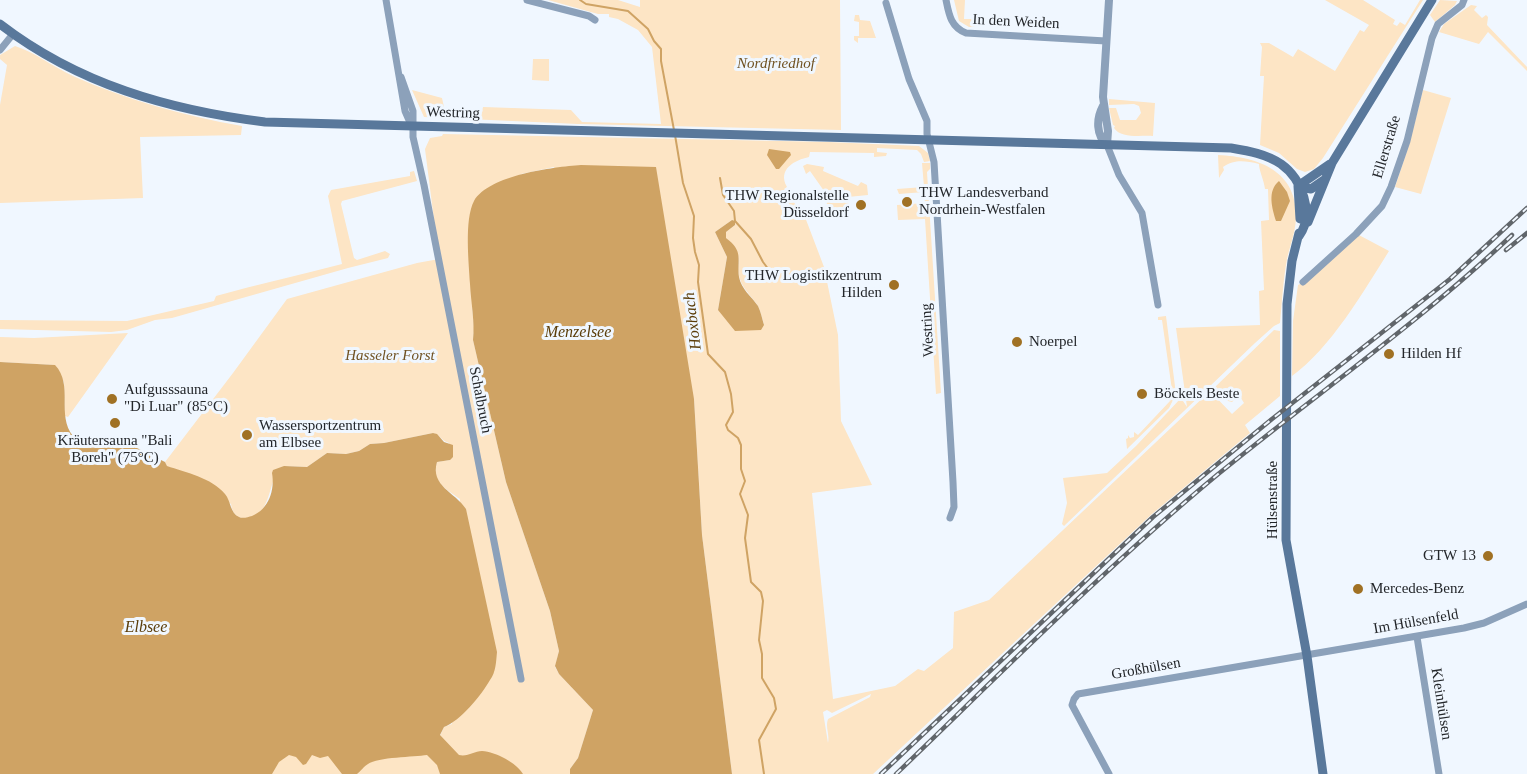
<!DOCTYPE html>
<html>
<head>
<meta charset="utf-8">
<style>
  body { margin:0 }
  canvas { display:block; background:#f0f7ff }
</style>
</head>
<body>
<canvas width="1527" height="774"></canvas>
<script>
const ctx = document.querySelector('canvas').getContext('2d');
ctx.lineJoin = 'round';
function fillPath(path, color) {
  ctx.fillStyle = color;
  ctx.fill(path, 'evenodd');
}
function strokePath(path, color, width, dash) {
  ctx.strokeStyle = color;
  ctx.lineWidth = width;
  ctx.lineCap = dash ? 'butt' : 'round';
  ctx.setLineDash(dash || []);
  ctx.stroke(path);
}
function drawText(font, color, halo, rows, align = 'center') {
  ctx.font = font + ' "Times New Roman",serif';
  ctx.lineWidth = 6;
  ctx.setLineDash([]);
  ctx.textBaseline = 'middle';
  ctx.strokeStyle = halo;
  ctx.fillStyle = color;
  for (const [text, x, y, turn = 0] of rows) {
    ctx.save();
    ctx.translate(x, y);
    ctx.rotate((+turn || 0) * Math.PI / 180);
    ctx.textAlign = isNaN(turn) ? turn : align;
    if (halo) ctx.strokeText(text, 0, 0);
    ctx.fillText(text, 0, 0);
    ctx.restore();
  }
}
fillPath(new Path2D(`
  M548,0H618L640,7V0H840L841,130L578,124L424,117L412,90L442,98L446,116L481,117L483,107L571,110L582,122L661,124L652,47L638,30L618,19L609,17V14H598Z
  M954,0H965L964,19H979L978,27H969L959,21Z
  M1325,0H1363L1395,20L1393,24L1397,26L1400,22L1405,25L1420,0H1423L1323,158L1314,169L1305,172L1297,169L1279,153L1260,145L1264,76H1260L1262,47L1260,43H1269L1293,57L1298,49L1335,71L1360,30L1364,32L1369,25Z
  M1440,0L1457,1L1455,5L1435,22L1430,15Z
  M1471,5L1477,6L1474,10L1482,18L1486,15L1488,17L1487,25L1527,67V71L1488,32L1479,44L1439,32L1444,24Z
  M855,15H859L860,20L870,21L876,38H858V43L854,40V36H859V22L854,21Z
  M15,46C35,52 53,67 73,76C127,100 184,116 242,126L241,135L140,137L143,198L0,203V105L7,65L0,59V55Z
  M533,59H549V81L532,80Z
  M1423,90L1451,98L1421,194L1395,187L1409,145Z
  M1109,99L1155,103L1153,136C1141,135 1121,139 1114,128L1115,126L1113,125L1109,108H1116L1120,120H1136L1141,113L1139,106L1134,104L1109,105Z
  M443,134L828,142L919,146L928,153L930,161L924,162L921,154L917,150L877,148V152L887,153L886,156L874,157V153L810,152L809,157C795,160 777,169 787,187L784,189L805,217L824,267L838,335L841,421L872,485L812,493L833,699L895,686L918,669L924,671L953,648L954,612L989,600L1210,391L1232,414L1244,403L1239,395L1232,402L1228,401L1215,387L1274,330L1280,331V396L1245,425L1250,433L1152,514L873,774H732L702,535L694,399L554,167L521,174L472,306L474,328L473,340L506,482L550,611L559,651L555,667L559,674L593,710L578,758L570,769V774H245L272,738L440,736L444,727L452,724L460,499C446,489 431,482 437,462L450,460L449,443C442,441 440,435 433,433L384,443L370,444L359,451L346,454L327,453L307,467L284,466C281,471 275,476 273,482C268,496 265,521 242,518C235,517 232,511 231,504L167,466L165,462L233,373L287,299L417,263L439,259L425,149L430,138L442,136ZM732,220L735,225L726,232V238C748,261 733,262 741,282C745,291 753,298 758,306C761,312 762,319 764,324L718,310L727,257L715,232ZM871,694L870,697L828,719C825,727 830,735 828,743L823,712L827,710L832,713Z
  M1218,155C1259,157 1298,171 1296,219C1295,233 1290,246 1287,259C1283,281 1282,302 1280,323L1274,326L1255,343L1064,526L1062,524L1067,503L1063,478L1107,473L1136,446L1181,398L1187,407L1176,328L1260,325L1259,291L1264,290L1261,221L1269,220L1268,189H1265C1264,180 1259,171 1259,164C1245,161 1235,159 1223,167L1224,170L1219,178Z
  M922,163H930V169L927,172L941,393L936,394L925,219L898,220L897,205L925,203L924,192L899,194L897,189L924,187Z
  M807,164L824,167L823,171L858,186L861,182L867,185L868,195L848,197L849,218H837L825,201L829,198L810,171L806,174L803,166Z
  M414,171L417,181L342,201L341,204L354,258L357,260L385,251L390,254L388,258L348,268L172,318L155,320L127,330L111,332L0,329V320L127,321L214,301L216,296C258,284 300,275 342,264L328,196L331,190L410,176V172Z
  M1357,234L1389,251C1364,291 1330,349 1292,376L1293,321L1298,285L1302,283Z
  M1166,316L1176,394L1169,408L1127,449L1126,439L1128,438V435L1130,438L1134,437V432L1138,435L1170,401L1168,399L1173,397L1162,320H1158V317Z
  M128,333L68,417L65,416L64,382L54,365L0,362V337L34,338Z`), '#fde5c5');
fillPath(new Path2D(`
  M769,149L790,152L791,155L779,169H776L767,155Z
  M581,165L656,167L694,399L702,535L732,774H570V769L578,758L593,710L559,674L555,666L559,651L550,611L506,482L473,340C475,322 471,303 470,284C469,263 464,220 474,201C489,175 553,167 581,165Z
  M1279,181L1287,192L1290,201L1281,221H1276C1272,208 1267,191 1279,181Z
  M732,220L735,221V225L726,232V238C744,251 737,260 739,277C741,289 752,297 758,306C761,312 762,319 764,325L761,330L735,331L718,310L727,257L715,232Z
  M0,362L55,365C74,385 56,415 73,436L123,441L165,462L167,466C185,472 212,478 225,494C231,501 230,513 239,517C243,519 248,517 252,516C269,509 275,490 272,473L273,470L284,466L307,467L327,453L346,454L359,451L370,444L384,443L433,433L437,434L444,442L453,445V457L450,460L437,462C430,486 455,492 466,509L497,652C496,662 496,672 490,680C481,696 460,721 444,727L440,735L459,755C468,757 474,751 482,751C496,752 517,763 523,774H440L437,765L427,755C414,757 378,757 368,764C364,766 361,771 357,774H342L328,756L320,758L312,755L306,764L303,765L296,757L289,755L279,762L272,774H0Z`), '#cfa364');
strokePath(new Path2D(`
  M580,0L586,4L628,11L648,29L654,41L661,49V61L674,130
  M675,135L683,183L694,216L693,238L695,252L699,265L698,282L708,354L725,372L731,394L733,412L726,425L728,430L738,438L741,445V469L745,481L740,494L748,515L745,538L751,582L761,592L763,601L759,640L762,654V678L774,698L776,709L759,740L764,774
  M720,178L723,195L734,211L735,221L751,239L763,262L772,274`), '#cfa364', 2);
strokePath(new Path2D(`
  M386,0L405,111L412,127
  M527,0L589,16L595,20
  M946,0C949,15 951,27 966,33L1106,41
  M886,3L909,79L927,121V134L934,162L953,482L954,507L950,518
  M0,50L13,34
  M401,77L413,111V137L424,185L521,679
  M1107,145L1119,175L1142,213L1158,305
  M1303,282L1356,234L1382,206L1391,187L1407,141L1432,38L1438,24L1462,5L1464,0
  M1417,637L1439,774
  M1109,774L1072,705L1074,699L1078,694L1464,628L1484,623L1527,604`), '#8ca1ba', 7);
strokePath(new Path2D(`
  M1103,106C1096,119 1096,135 1107,145
  M1107,145L1108,131L1103,97L1109,0`), '#8ca1ba', 8);
strokePath(new Path2D(`
  M0,24C78,84 169,110 265,122L1231,148C1249,151 1266,154 1281,164C1302,179 1315,214 1299,236
  M1298,186L1300,219
  M1298,186L1330,164
  M1298,186L1311,189L1324,180
  M1308,222L1332,163L1432,0
  M1299,233L1292,261L1287,304L1286,540L1307,656L1323,774`), '#59789b', 9);
const rail = new Path2D(`
  M1506,250L1527,233
  M881,774L1153,517L1272,419L1450,279L1527,208
  M896,774C1001,673 1105,568 1217,475C1315,395 1420,322 1512,235`);
strokePath(rail, '#61666b', 4.5);
strokePath(rail, '#f0f7ff', 2, [7]);
for (const [x, y, r, color] of [
  [907,202,6,"#a07124"],
  [861,205,6,"#a07124"],
  [894,285,6,"#a07124"],
  [1017,342,6,"#a07124"],
  [1389,354,6,"#a07124"],
  [1142,394,6,"#a07124"],
  [112,399,6,"#a07124"],
  [115,423,6,"#a07124"],
  [247,435,6,"#a07124"],
  [1488,556,6,"#a07124"],
  [1358,589,6,"#a07124"]
]) {
  const dot = new Path2D();
  dot.arc(x, y, r, 0, 2 * Math.PI);
  ctx.fillStyle = color;
  ctx.fill(dot);
  strokePath(dot, '#f0f7ff', 2);
}
drawText('15px', '#23262a', '#f0f7ff', [
  ["In den Weiden",1016,22,3],
  ["Westring",453,113,2],
  ["Ellerstraße",1387,147,-73],
  ["Westring",928,330,-93],
  ["Schalbruch",480,400,79],
  ["Hülsenstraße",1273,500,-90],
  ["Im Hülsenfeld",1416,622,-10],
  ["Großhülsen",1146,669,-10],
  ["Kleinhülsen",1441,704,81]
]);
drawText('italic 15px', '#705222', '#f0f7ff', [
  ["Nordfriedhof",776,64],
  ["Hasseler Forst",390,356]
]);
drawText('15px', '#23262a', '#f0f7ff', [
  ["THW Landesverband",919,193],
  ["Nordrhein-Westfalen",919,210],
  ["THW Regionalstelle",849,196,"right"],
  ["Düsseldorf",849,213,"right"],
  ["THW Logistikzentrum",882,276,"right"],
  ["Hilden",882,293,"right"],
  ["Noerpel",1029,342],
  ["Hilden Hf",1401,354],
  ["Aufgusssauna",124,390],
  ["\"Di Luar\" (85°C)",124,407],
  ["Böckels Beste",1154,394],
  ["Wassersportzentrum",259,426],
  ["am Elbsee",259,443],
  ["Kräutersauna \"Bali",115,441,"center"],
  ["Boreh\" (75°C)",115,458,"center"],
  ["GTW 13",1476,556,"right"],
  ["Mercedes-Benz",1370,589]
], 'left');
drawText('italic 16px', '#5b3d09', '#f0f7ff', [
  ["Hoxbach",693,321,-97],
  ["Menzelsee",578,333],
  ["Elbsee",146,628]
]);
</script>
</body>
</html>
